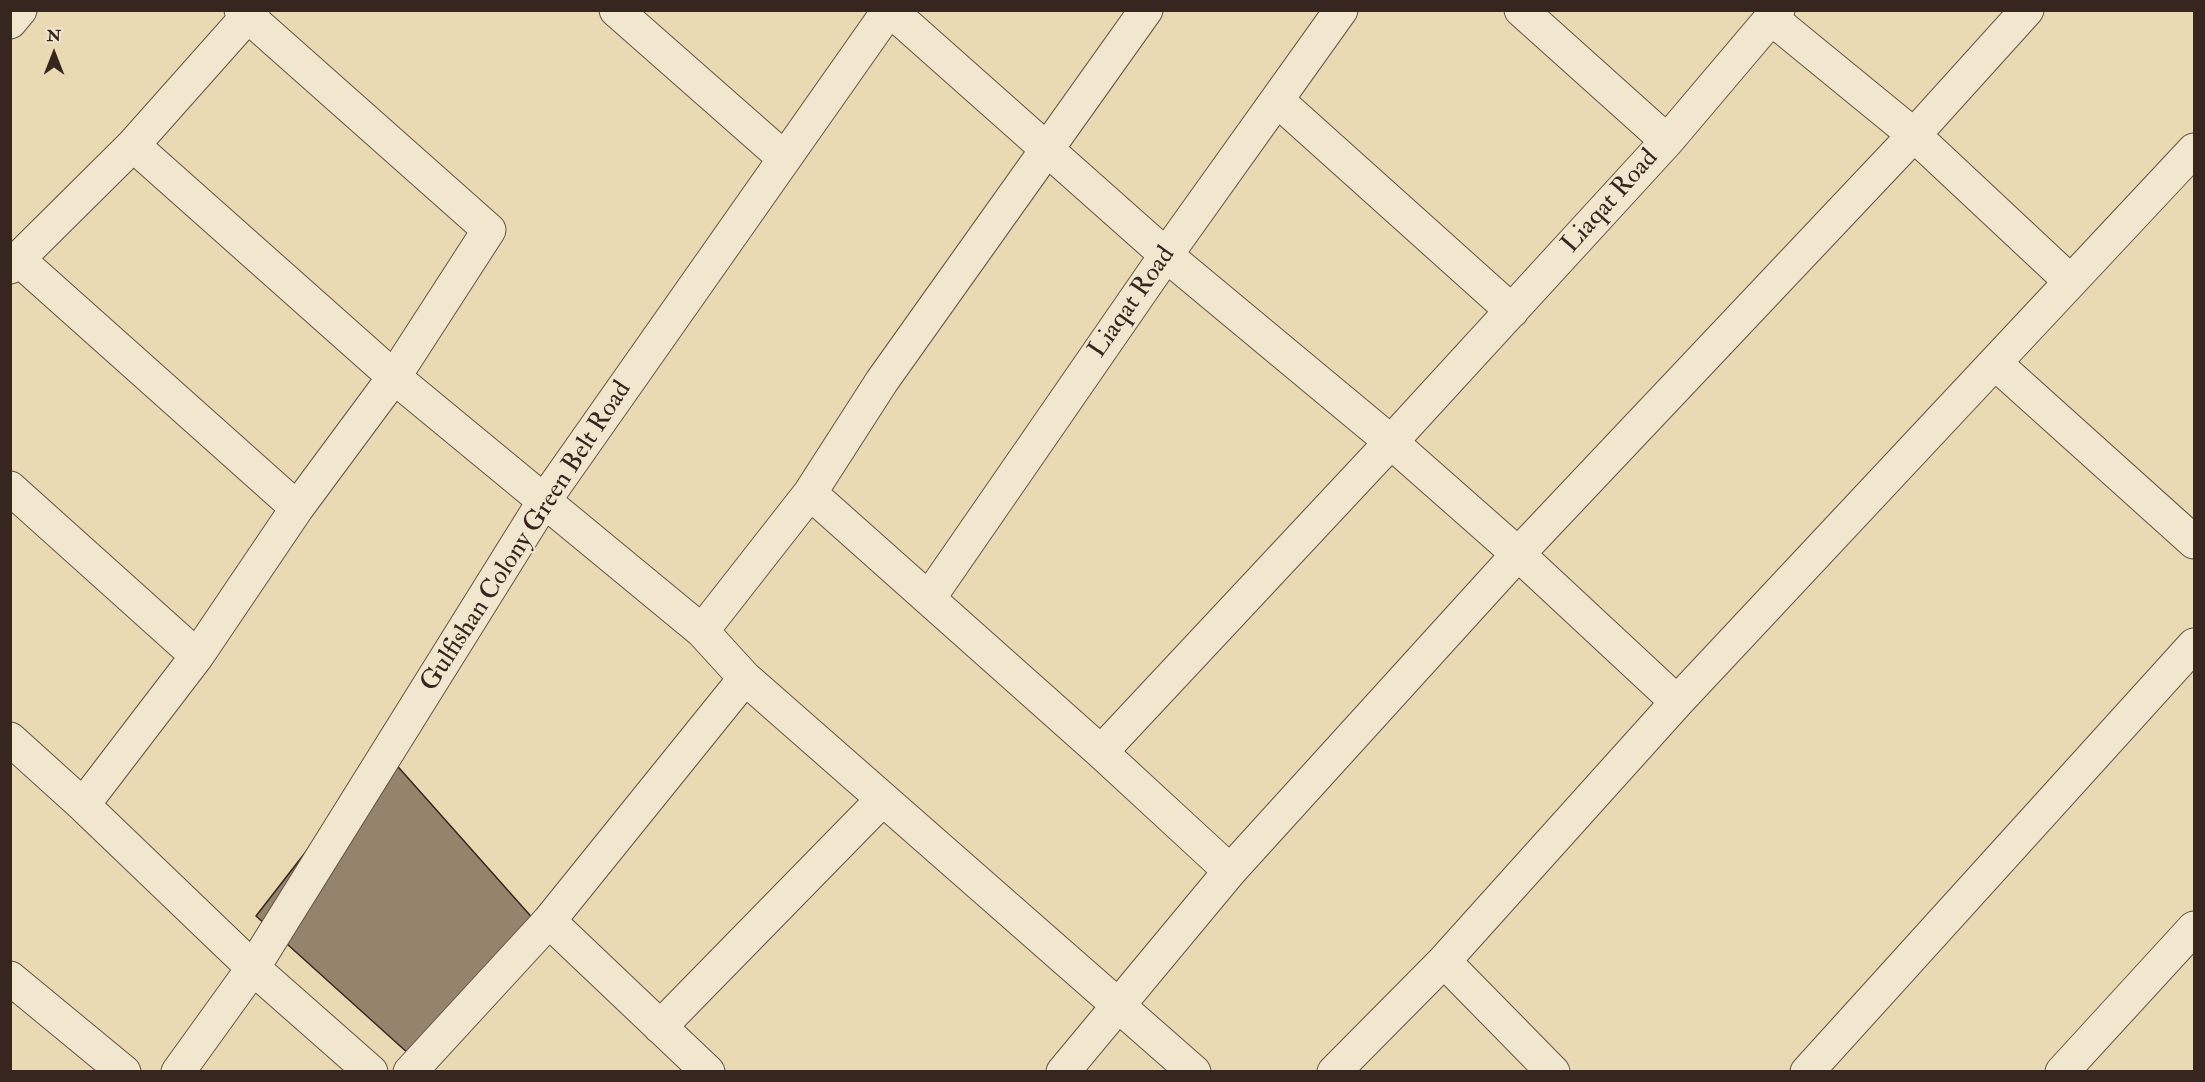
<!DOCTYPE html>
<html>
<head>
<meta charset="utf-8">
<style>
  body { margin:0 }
  #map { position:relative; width:2205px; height:1082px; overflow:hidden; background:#eadab3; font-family:"IM FELL Double Pica",serif }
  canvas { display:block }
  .frame { position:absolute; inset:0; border:12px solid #37261f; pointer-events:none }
  .north { position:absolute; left:24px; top:24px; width:60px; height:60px; -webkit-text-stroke:4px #f1e7ce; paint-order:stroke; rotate:0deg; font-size:16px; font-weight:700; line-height:24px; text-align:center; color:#37261f }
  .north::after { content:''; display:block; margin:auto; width:21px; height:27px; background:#37261f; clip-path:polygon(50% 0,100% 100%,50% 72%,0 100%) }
</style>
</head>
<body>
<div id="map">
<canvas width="2205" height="1082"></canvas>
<div class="frame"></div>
<div class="north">N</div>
</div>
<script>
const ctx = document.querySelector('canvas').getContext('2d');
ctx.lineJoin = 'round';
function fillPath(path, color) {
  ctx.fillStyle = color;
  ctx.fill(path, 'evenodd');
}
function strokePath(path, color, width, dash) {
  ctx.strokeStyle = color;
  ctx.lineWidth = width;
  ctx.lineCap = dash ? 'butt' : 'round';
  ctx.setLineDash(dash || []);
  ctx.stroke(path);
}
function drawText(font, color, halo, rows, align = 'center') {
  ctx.font = font + ' "IM FELL Double Pica",serif';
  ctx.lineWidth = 4.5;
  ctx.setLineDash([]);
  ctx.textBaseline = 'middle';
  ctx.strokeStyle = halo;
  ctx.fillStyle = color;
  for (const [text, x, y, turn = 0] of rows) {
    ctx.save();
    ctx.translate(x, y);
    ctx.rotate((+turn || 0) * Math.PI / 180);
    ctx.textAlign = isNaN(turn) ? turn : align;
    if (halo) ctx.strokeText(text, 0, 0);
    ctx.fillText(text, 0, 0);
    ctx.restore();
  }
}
const building = new Path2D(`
  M384,751L536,922L420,1064L256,916Z`);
fillPath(building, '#94846c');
strokePath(building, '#37261f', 1.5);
const minor = new Path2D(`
  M241,10L489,230L394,377L702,631L745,678L1194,1072
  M616,10L784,158
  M890,10L1166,255L1391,442L1518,554L1677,702
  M1521,10L1667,141
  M1771,18L1914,135L2070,281
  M10,22L20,10
  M1277,100L1512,311
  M133,145L253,10
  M18,259L297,508
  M10,267L133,145L394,377L297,508L197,656L10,488
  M1995,363L2194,542
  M810,493L1101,752L1230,871
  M929,598L1166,255L1341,10
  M702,631L810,493L882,381L1146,10
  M10,739L83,805L253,968L371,1072
  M1101,752L1391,442L1667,141L1778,10
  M83,805L197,656
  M549,921L708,1072
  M1444,961L1553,1072
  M10,978L124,1072
  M660,1027L883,799
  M178,1072L253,968L544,501L889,10
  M410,1072L549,921L745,678
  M1063,1072L1230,871L1518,554L1914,135L2027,10
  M1334,1072L1444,961L1677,702L2194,150
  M1807,1072L2194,645
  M2062,1072L2194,928`);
strokePath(minor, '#645344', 35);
strokePath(minor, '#f1e7ce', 33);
drawText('26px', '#37261f', '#f1e7ce', [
  ["Liaqat Road",1611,202,-48],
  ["Liaqat Road",1133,303,-55],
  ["Gulfishan Colony Green Belt Road",527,537,-57]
]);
</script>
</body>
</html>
